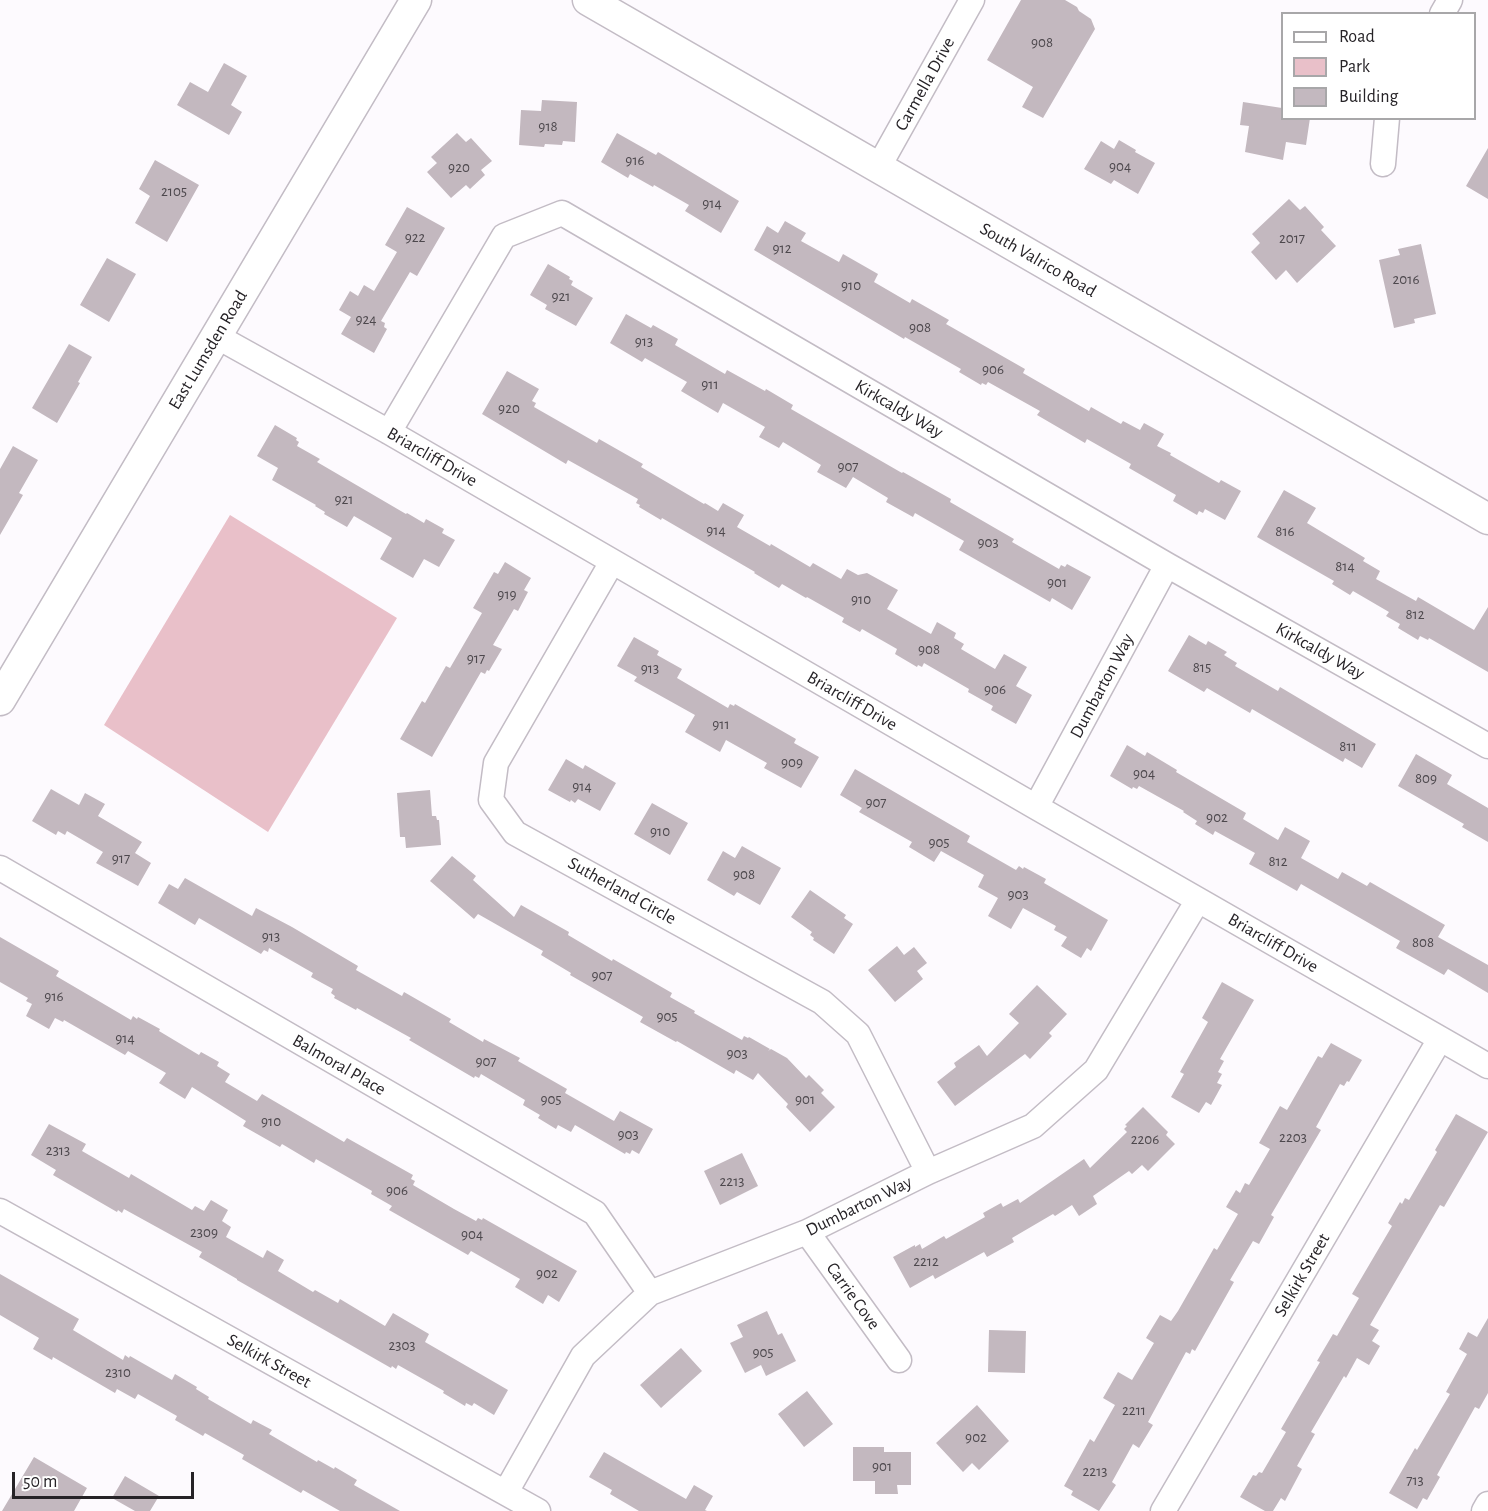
<!DOCTYPE html>
<html>
<head>
<meta charset="utf-8">
<style>
  body { margin:0 }
  #map { position:relative; width:1488px; height:1511px; overflow:hidden; background:#fdfafe; font-family:"Alegreya Sans",sans-serif }
  canvas { display:block }
  .legend { position:absolute; left:1281px; top:12px; width:195px; height:108px; box-sizing:border-box; background:#fff; border:2px solid #a8a7a9; margin:0; padding:8px 10px; list-style:none; font-size:18px; color:#262327 }
  .legend li { display:flex; align-items:center; gap:12px; height:30px }
  .legend b { width:30px; border:2px solid #a8a7a9 }
  .scale { position:absolute; left:12px; top:1472px; width:182px; height:27px; box-sizing:border-box; border:3px solid #262327; border-top:0; padding-left:8px; font-size:18px; line-height:21px; white-space:nowrap; color:#262327; -webkit-text-stroke:4px #fff; paint-order:stroke }
</style>
</head>
<body>
<div id="map">
<canvas width="1488" height="1511"></canvas>
<ul class="legend">
<li><b style="height:8px;background:#fff"></b>Road</li>
<li><b style="height:16px;background:#e9c0c9"></b>Park</li>
<li><b style="height:16px;background:#c3b8bf"></b>Building</li>
</ul>
<div class="scale">50 m</div>
</div>
<script>
const ctx = document.querySelector('canvas').getContext('2d');
ctx.lineJoin = 'round';
function fillPath(path, color) {
  ctx.fillStyle = color;
  ctx.fill(path, 'evenodd');
}
function strokePath(path, color, width, dash) {
  ctx.strokeStyle = color;
  ctx.lineWidth = width;
  ctx.lineCap = dash ? 'butt' : 'round';
  ctx.setLineDash(dash || []);
  ctx.stroke(path);
}
function drawText(font, color, halo, rows, align = 'center') {
  ctx.font = font + ' "Alegreya Sans",sans-serif';
  ctx.lineWidth = 4.5;
  ctx.setLineDash([]);
  ctx.textBaseline = 'middle';
  ctx.strokeStyle = halo;
  ctx.fillStyle = color;
  for (const [text, x, y, turn = 0] of rows) {
    ctx.save();
    ctx.translate(x, y);
    ctx.rotate((+turn || 0) * Math.PI / 180);
    ctx.textAlign = isNaN(turn) ? turn : align;
    if (halo) ctx.strokeText(text, 0, 0);
    ctx.fillText(text, 0, 0);
    ctx.restore();
  }
}
fillPath(new Path2D(`
  M230,515L397,618L268,832L104,725Z`), '#e9c0c9');
fillPath(new Path2D(`
  M1021,0H1065L1077,7L1079,11L1091,19L1095,29L1043,118L1022,107L1033,87L987,60Z
  M224,63L247,76L231,105L242,112L229,135L177,105L190,82L208,92Z
  M542,100L577,102L575,142L563,141L562,145L545,144L544,147L519,145L521,110L541,111Z
  M1243,102L1282,108V118H1310L1306,145L1286,142L1283,160L1245,152L1249,126L1240,125Z
  M457,133L466,142L471,138L492,161L481,170L485,175L470,189L466,185L451,198L427,172L437,163L431,157Z
  M617,133L656,155L658,152L739,201L721,233L685,211L689,205L654,185L653,187L630,174L628,178L601,162Z
  M1119,140L1136,150L1135,152L1155,163L1138,194L1114,180L1111,184L1084,169L1101,141L1114,149Z
  M1488,148V199L1466,186Z
  M155,160L199,185L167,242L135,223L150,196L139,189Z
  M1289,199L1300,210L1305,206L1324,227L1321,230L1336,246L1297,283L1286,270L1276,280L1251,252L1260,243L1252,234Z
  M407,207L445,228L417,276L410,272L381,321L385,323L384,327L387,329L374,353L341,334L351,317L339,310L350,291L358,296L364,285L374,291L397,252L385,245Z
  M785,221L806,233L801,241L839,262L843,254L878,274L874,282L910,303L912,299L949,320L946,324L1025,369L1023,373L1089,411L1091,407L1121,424L1123,421L1140,430L1144,423L1164,434L1157,446L1171,453L1170,455L1219,483L1221,480L1241,491L1225,520L1205,509L1203,513L1199,511L1197,515L1173,501L1176,495L1129,468L1131,464L1087,439L1085,443L1037,415L1040,411L988,382L986,385L982,383L981,385L959,372L961,369L905,337L904,339L754,250L767,226L778,233Z
  M1421,244L1436,314L1414,319L1415,323L1394,328L1379,260L1400,255L1398,249Z
  M107,258L136,274L109,322L80,305Z
  M548,264L570,277L569,279L573,281L571,285L593,298L576,326L545,309L547,305L530,295Z
  M626,314L651,328L653,325L678,339L675,345L725,374L727,370L765,391L766,389L793,405L791,409L902,473L903,472L951,499L950,502L1014,539L1012,542L1059,569L1061,565L1065,567L1067,564L1091,577L1072,610L1052,598L1050,602L959,550L964,541L915,513L913,517L886,502L888,498L853,477L846,488L817,472L821,465L783,442L779,448L759,437L765,427L723,403L718,413L681,391L687,382L645,358L642,362L610,343Z
  M69,344L92,357L78,382L80,383L57,423L32,408Z
  M507,371L539,389L532,401L536,403L534,407L597,443L599,439L643,464L641,467L704,504L705,503L718,511L723,503L744,515L737,527L770,546L771,544L810,567L813,563L841,579L847,569L858,575L867,573L898,590L887,609L931,634L937,622L956,633L954,638L964,644L961,649L995,669L1004,654L1027,667L1016,686L1032,695L1016,724L991,710L993,706L968,692L969,689L924,663L922,667L918,665L917,667L895,654L897,649L862,629L860,632L842,622L844,618L807,597L806,598L782,584L779,588L754,573L755,572L662,518L661,520L639,507L640,505L636,503L638,499L568,460L566,464L482,414Z
  M275,425L297,438L296,440L299,442L297,446L320,459L317,462L406,514L407,513L424,523L426,519L444,529L442,533L455,540L439,567L424,559L413,578L380,559L392,538L354,516L347,527L324,514L325,512L315,506L316,505L272,480L278,468L257,456Z
  M13,446L38,460L19,493L23,495L0,535V469Z
  M1284,490L1316,508L1307,523L1365,558L1363,561L1380,571L1376,579L1416,601L1418,597L1474,630L1488,607V672L1429,638L1428,640L1420,636L1418,640L1398,628L1400,624L1386,616L1389,612L1353,591L1350,595L1332,584L1334,581L1257,537Z
  M505,562L531,578L524,590L528,592L518,611L514,609L493,645L502,649L489,671L487,670L485,674L481,672L432,757L400,739L422,701L425,703L446,666L450,668L482,613L473,608L494,572L498,574Z
  M1189,635L1206,645L1208,641L1227,652L1224,655L1237,663L1235,666L1278,691L1280,687L1376,744L1362,768L1345,758L1343,762L1252,709L1250,713L1207,688L1204,692L1168,671Z
  M634,637L659,651L657,655L682,669L677,678L728,708L730,704L734,706L735,704L796,739L794,743L819,757L801,788L764,768L767,763L726,740L720,752L685,732L695,715L634,681L637,677L617,666Z
  M1127,745L1145,756L1147,752L1177,770L1176,772L1246,813L1243,819L1278,840L1285,827L1310,841L1301,858L1338,879L1342,872L1367,886L1370,882L1445,925L1438,937L1488,965V993L1448,969L1444,975L1396,948L1400,941L1301,884L1297,891L1260,870L1249,864L1255,853L1215,831L1213,835L1195,824L1197,821L1183,812L1184,811L1139,786L1137,789L1133,787L1132,789L1110,776Z
  M1416,754L1452,775L1447,784L1488,808V842L1462,827L1464,824L1398,786Z
  M566,759L583,769L585,765L616,783L600,811L578,799L575,803L571,800L570,802L548,790Z
  M855,769L970,836L967,842L1016,870L1019,866L1023,869L1024,867L1046,879L1044,883L1108,920L1091,951L1087,948L1081,958L1061,946L1067,937L1054,930L1056,926L1023,908L1011,929L988,916L998,898L978,887L984,875L941,851L934,862L909,847L912,842L859,812L862,808L840,795Z
  M51,789L79,805L85,793L105,804L98,816L142,842L135,853L151,863L138,886L96,863L103,852L67,831L65,835L58,831L56,835L32,821Z
  M430,790L432,816H436L437,820H439L441,845L406,848L405,837H400L397,793Z
  M652,803L688,823L670,855L634,834Z
  M742,846L781,868L760,905L737,892L734,896L707,880L723,851L735,858Z
  M452,856L476,876L473,880L514,917L521,905L569,932L568,935L612,961L613,959L672,993L670,997L695,1011L694,1013L742,1040L744,1036L748,1038L749,1037L770,1049L768,1051L771,1049L787,1058L806,1078L809,1075L824,1090L821,1093L835,1107L810,1132L786,1107L788,1104L758,1073L753,1080L736,1070L734,1074L677,1041L676,1042L640,1022L643,1017L570,975L571,973L541,955L543,951L478,914L474,919L430,881Z
  M185,878L252,916L256,908L292,927L358,966L356,970L402,996L404,992L451,1019L449,1022L483,1042L484,1039L520,1058L518,1061L567,1089L565,1093L614,1121L620,1111L653,1129L639,1154L632,1150L630,1154L626,1152L625,1154L575,1125L571,1132L558,1125L556,1129L538,1118L540,1115L523,1105L525,1100L481,1074L479,1078L475,1076L474,1078L409,1040L411,1038L357,1008L356,1010L334,998L335,996L331,993L333,989L311,977L313,973L269,948L268,952L264,950L261,954L199,918L195,925L158,903L169,884L178,889Z
  M810,890L846,915L844,918L853,924L834,954L813,940L814,938L810,935L812,932L791,917Z
  M0,937L59,971L56,976L131,1020L133,1016L137,1019L138,1017L160,1029L159,1031L199,1055L201,1052L219,1062L217,1066L230,1074L225,1082L257,1101L262,1094L344,1142L347,1138L413,1175L411,1179L415,1181L413,1185L454,1209L476,1221L478,1218L482,1220L483,1218L577,1271L559,1302L548,1295L543,1304L515,1287L520,1279L471,1251L468,1255L389,1210L392,1206L371,1194L372,1191L316,1159L314,1163L282,1144L280,1147L243,1126L246,1121L192,1087L185,1099L159,1083L166,1073L128,1051L125,1055L64,1020L63,1022L55,1018L49,1029L26,1016L32,1004L26,1001L28,998L0,982Z
  M897,946L904,955L914,947L927,963L917,971L923,979L895,1002L868,970Z
  M1222,982L1254,1000L1220,1059L1224,1061L1218,1072L1222,1074L1217,1083L1222,1085L1211,1105L1206,1102L1199,1113L1171,1097L1184,1074L1180,1072L1208,1022L1202,1018Z
  M1037,985L1067,1014L1049,1033L1052,1036L1030,1059L1025,1054L955,1106L937,1082L956,1067L954,1063L979,1045L987,1056L1019,1023L1009,1014Z
  M1331,1043L1362,1060L1349,1082L1347,1081L1344,1086L1340,1084L1316,1127L1321,1130L1271,1215L1274,1217L1259,1244L1253,1241L1230,1280L1234,1282L1195,1351L1192,1349L1190,1354L1186,1352L1148,1422L1153,1425L1139,1448L1133,1444L1112,1482L1116,1485L1099,1511L1071,1495L1073,1491L1064,1486L1090,1439L1094,1442L1115,1405L1103,1398L1118,1372L1132,1380L1154,1343L1146,1338L1160,1315L1171,1321L1178,1311L1214,1248L1217,1250L1238,1214L1226,1207L1236,1190L1240,1193L1245,1183L1249,1185L1270,1149L1259,1143L1280,1106L1287,1110L1318,1056L1322,1058Z
  M1143,1107L1168,1132L1166,1135L1175,1144L1148,1171L1142,1165L1132,1174L1129,1171L1093,1196L1097,1204L1079,1216L1072,1205L1055,1216L1053,1214L1012,1238L1014,1242L987,1257L984,1252L935,1279L933,1275L910,1288L893,1257L915,1245V1247L920,1244L922,1249L944,1236L946,1239L985,1217L983,1213L1001,1203L1003,1207L1018,1199L1020,1203L1084,1159L1090,1168L1127,1132L1124,1129L1127,1126L1125,1125Z
  M1456,1114L1488,1132L1444,1207L1440,1205L1370,1325L1379,1330L1372,1341L1380,1346L1369,1365L1357,1358L1346,1378L1344,1376L1311,1432L1315,1434L1297,1466L1302,1469L1285,1501L1281,1498L1273,1511H1265L1240,1497L1253,1475L1256,1476L1259,1472L1262,1473L1286,1432L1281,1429L1320,1362L1317,1361L1333,1334L1337,1336L1359,1298L1352,1294L1392,1226L1388,1223L1400,1202L1402,1204L1405,1198L1409,1200L1437,1152L1435,1150Z
  M49,1124L86,1144L82,1151L129,1178L131,1174L192,1210L195,1206L204,1211L211,1200L228,1210L222,1221L231,1227L226,1237L263,1258L267,1250L284,1260L278,1271L313,1292L315,1290L338,1303L340,1299L385,1326L393,1313L429,1334L425,1342L508,1390L494,1415L474,1403L472,1406L466,1403L465,1406L443,1393L444,1391L398,1365L396,1369L392,1366L391,1368L237,1280V1279L199,1257L202,1252L124,1209L122,1213L118,1210L117,1212L53,1175L56,1170L31,1155Z
  M742,1153L758,1186L720,1205L704,1171Z
  M0,1274L79,1319L73,1330L123,1360L125,1355L129,1358L130,1356L172,1380L175,1374L197,1387L196,1389L209,1397L208,1399L251,1424L253,1420L272,1430L269,1434L317,1462L318,1460L334,1469L335,1467L357,1480L354,1485L400,1511H340L303,1490L301,1493L242,1459L244,1455L205,1433L203,1436L175,1420L177,1416L138,1394L135,1399L117,1389L115,1393L53,1357L52,1360L33,1349L39,1338L0,1315Z
  M767,1311L778,1335L782,1333L796,1361L766,1376L761,1365L745,1373L730,1343L743,1337L737,1325Z
  M1488,1318V1393L1479,1409L1475,1407L1437,1475L1440,1477L1427,1500L1423,1498L1417,1509L1389,1493L1415,1448L1417,1450L1450,1394L1446,1392L1467,1354L1459,1349L1468,1332L1477,1337Z
  M989,1330L1026,1331L1025,1373L988,1372Z
  M681,1348L702,1371L661,1408L640,1385Z
  M807,1391L833,1424L804,1447L778,1414Z
  M977,1405L1009,1441L979,1470L972,1463L963,1472L936,1443Z
  M853,1447H884V1452H911V1485H897L898,1494H875V1481H853Z
  M604,1452L686,1499L694,1485L713,1496L705,1510L707,1511H639L610,1494L612,1490L589,1477Z
  M34,1457L87,1488L74,1511H2Z
  M125,1476L159,1496L150,1511H135L112,1498Z`), '#c3b8bf');
const minor = new Path2D(`
  M1442,14L1450,0
  M1383,164L1387,118
  M878,168L972,0
  M216,336L389,432L1036,807L1488,1066
  M389,432L504,236L562,213L1167,565L1488,746
  M612,562L496,763L491,800L515,833L822,1002L858,1034L928,1172
  M1036,807L1167,565
  M0,868L595,1213L650,1293
  M0,1211L538,1511
  M807,1232L899,1360
  M506,1492L583,1356L650,1293L807,1232L928,1172L1033,1126L1096,1070L1198,900
  M1163,1511L1440,1039
  M1484,1511L1488,1504`);
const tertiary = new Path2D(`
  M588,0L1488,519
  M0,700L416,0`);
strokePath(minor, '#c3bcc5', 27);
strokePath(tertiary, '#c3bcc5', 33);
strokePath(minor, '#fff', 24);
strokePath(tertiary, '#fff', 30);
drawText('15px', '#4d484d', null, [
  ["908",1042,42],
  ["918",548,126],
  ["916",635,160],
  ["904",1120,166],
  ["920",459,167],
  ["2105",174,191],
  ["914",712,203],
  ["922",415,237],
  ["2017",1292,238],
  ["912",782,248],
  ["2016",1406,279],
  ["910",851,285],
  ["921",561,296],
  ["924",366,319],
  ["908",920,327],
  ["913",644,341],
  ["906",993,369],
  ["911",710,384],
  ["920",509,408],
  ["907",848,466],
  ["921",344,499],
  ["914",716,530],
  ["816",1285,531],
  ["903",988,542],
  ["814",1345,566],
  ["901",1057,582],
  ["919",507,594],
  ["910",861,599],
  ["812",1415,614],
  ["908",929,649],
  ["917",476,658],
  ["815",1202,667],
  ["913",650,668],
  ["906",995,689],
  ["911",721,724],
  ["811",1348,746],
  ["909",792,762],
  ["904",1144,773],
  ["809",1426,778],
  ["914",582,786],
  ["907",876,802],
  ["902",1217,817],
  ["910",660,831],
  ["905",939,842],
  ["917",121,858],
  ["812",1278,861],
  ["908",744,874],
  ["903",1018,894],
  ["913",271,936],
  ["808",1423,942],
  ["907",602,975],
  ["916",54,996],
  ["905",667,1016],
  ["914",125,1038],
  ["903",737,1053],
  ["907",486,1061],
  ["905",551,1099],
  ["901",805,1099],
  ["910",271,1121],
  ["903",628,1134],
  ["2203",1293,1137],
  ["2206",1145,1139],
  ["2313",58,1150],
  ["2213",732,1181],
  ["906",397,1190],
  ["2309",204,1232],
  ["904",472,1234],
  ["2212",926,1261],
  ["902",547,1273],
  ["2303",402,1345],
  ["905",763,1352],
  ["2310",118,1372],
  ["2211",1134,1410],
  ["902",976,1437],
  ["901",882,1466],
  ["2213",1095,1471],
  ["713",1415,1480]
]);
drawText('18px', '#262327', '#fff', [
  ["Carmella Drive",925,84,-61],
  ["South Valrico Road",1038,260,30],
  ["East Lumsden Road",208,350,-59],
  ["Kirkcaldy Way",899,409,30],
  ["Briarcliff Drive",432,457,30],
  ["Kirkcaldy Way",1320,651,29],
  ["Dumbarton Way",1102,686,-62],
  ["Briarcliff Drive",852,701,30],
  ["Sutherland Circle",622,891,29],
  ["Briarcliff Drive",1273,943,30],
  ["Balmoral Place",339,1065,30],
  ["Dumbarton Way",859,1206,-26],
  ["Selkirk Street",1302,1275,-60],
  ["Carrie Cove",853,1296,54],
  ["Selkirk Street",269,1361,29]
]);
</script>
</body>
</html>
